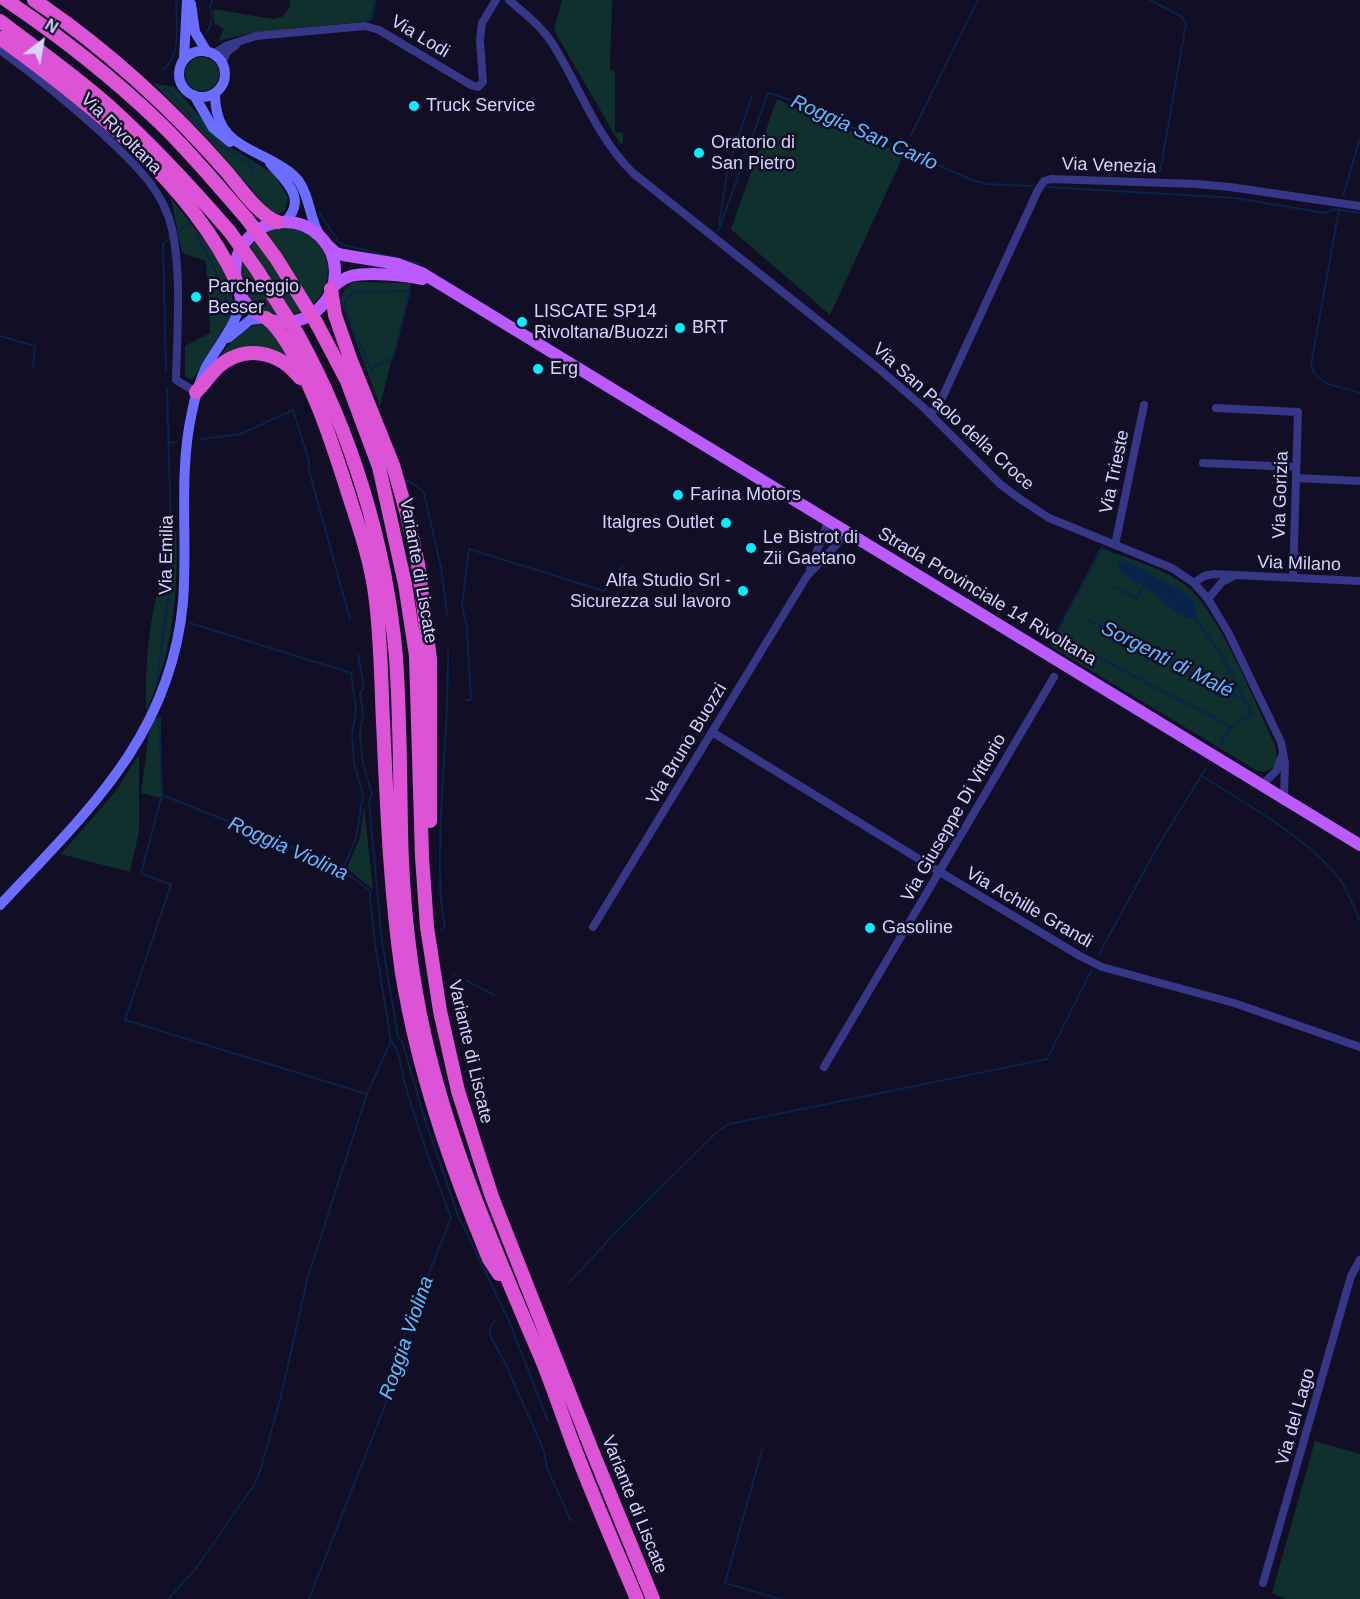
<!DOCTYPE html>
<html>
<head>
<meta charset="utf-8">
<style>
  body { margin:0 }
  #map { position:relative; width:1360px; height:1599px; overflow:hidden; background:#110e26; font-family:Arial,sans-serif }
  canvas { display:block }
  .north { position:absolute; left:12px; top:12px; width:60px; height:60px; -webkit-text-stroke:4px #110e26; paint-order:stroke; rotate:31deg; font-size:16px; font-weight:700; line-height:24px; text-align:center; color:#d6d3ff }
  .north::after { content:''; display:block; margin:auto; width:21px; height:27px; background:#d6d3ff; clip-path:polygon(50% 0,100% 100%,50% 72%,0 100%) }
</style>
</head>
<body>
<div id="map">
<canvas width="1360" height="1599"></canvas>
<div class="north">N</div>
</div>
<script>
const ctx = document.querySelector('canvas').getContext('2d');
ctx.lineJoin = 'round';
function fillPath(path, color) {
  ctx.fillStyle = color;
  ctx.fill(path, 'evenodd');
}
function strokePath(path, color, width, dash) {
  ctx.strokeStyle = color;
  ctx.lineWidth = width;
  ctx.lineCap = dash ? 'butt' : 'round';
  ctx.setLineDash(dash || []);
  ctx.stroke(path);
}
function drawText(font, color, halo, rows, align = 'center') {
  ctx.font = font + ' Arial,sans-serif';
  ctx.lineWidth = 5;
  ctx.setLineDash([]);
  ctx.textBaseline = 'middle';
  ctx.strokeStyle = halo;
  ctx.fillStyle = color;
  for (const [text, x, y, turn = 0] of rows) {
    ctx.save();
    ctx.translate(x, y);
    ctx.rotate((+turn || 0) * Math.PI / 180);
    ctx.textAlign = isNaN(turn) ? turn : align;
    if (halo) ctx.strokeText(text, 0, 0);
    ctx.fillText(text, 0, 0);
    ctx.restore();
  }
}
fillPath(new Path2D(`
  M290,0H375L370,21L250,33L218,41L224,29L214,23L213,9L273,19L282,17L289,8Z
  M562,0H612L610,69L615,72V132L623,133V143L620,144L554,30Z
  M185 74a17 17 0 1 1 34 0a17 17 0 1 1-34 0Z
  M153,83L174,87L223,143L274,174L288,198L285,210L277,215L269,210L209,140Z
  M777,99L904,154L830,315L731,229Z
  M171,198L212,250L223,270L234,303L229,320L192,380L185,376V346L210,333L206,261L182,253Z
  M240 271a44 44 0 1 1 88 0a44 44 0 1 1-88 0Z
  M354,282L411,283L380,406L340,299L345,289Z
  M261,324L270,329L294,366L274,352L211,371C224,351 236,328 261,324Z
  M176,528C179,591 173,653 146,711C145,662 149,615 164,568L170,567Z
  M1101,548C1129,559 1161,567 1185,585C1218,609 1256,705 1275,745L1277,760L1271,769L1262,772L1256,770L1050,646Z
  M161,717V798L141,793L149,731L156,718Z
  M139,755V831L130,872L61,854L115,792Z
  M364,807L373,890L347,868L360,837Z
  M1315,1441L1360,1454V1599H1286L1272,1593Z`), '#10302e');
fillPath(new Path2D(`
  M1118,560C1132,562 1144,571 1157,578C1172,587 1202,595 1196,618C1176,621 1161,596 1145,587C1139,583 1129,581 1124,575C1121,571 1120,567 1117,563Z`), '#09244a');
strokePath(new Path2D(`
  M1150,0L1181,16L1186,24L1160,172
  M371,21L376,0
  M206,32C212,26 213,16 210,8L212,0
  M164,69C182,55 176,20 176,0
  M169,92L219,145L248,162L252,169V172
  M911,135L978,0
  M1047,187L1235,198L1325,213L1335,209L1360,213
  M1343,196L1360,138
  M1339,210L1311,365C1316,387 1342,386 1360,393
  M319,212L339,242L344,245L420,264
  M719,224L728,168L752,96
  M718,232L768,93L791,100L972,180L986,184L1032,186
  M176,233L192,220
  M196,235L212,263L227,303
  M0,336L35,346L33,367
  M371,369L393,358L410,291L355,292L345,301L347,314L372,372
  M166,371L163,244L171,237
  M201,439L241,434L293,410L309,461L308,467L350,619
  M168,443L177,442
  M404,482L408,481L414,484L424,493L441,568L447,614
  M1115,587L1137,598L1144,584
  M1194,617L1220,653L1252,714L1231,727L1220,745
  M1089,620L1244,700
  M190,623L351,673L356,711L352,734L354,763L363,795L356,838L343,869
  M1051,643L1102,547
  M1076,646L1230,726
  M358,655L364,688L360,693L363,713L360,735L363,763L372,794L369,802L382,942L398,1037L402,1041L423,1114L458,1215L509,1321L548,1421
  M157,680L172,570L167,388
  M466,700H471L467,628L462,605L469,549L604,591L623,565
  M159,716L162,795L141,873L171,885L125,1020L367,1094
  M1201,775C1245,804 1309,838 1340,880C1349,892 1354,908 1360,921
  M162,795L273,839L343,870L370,891V901L375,943L391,1041C400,1050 401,1068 404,1080C417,1127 434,1173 451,1218L399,1349V1370L309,1599
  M442,930L445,925C439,899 440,873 440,847C441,781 449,715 448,649
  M1099,954L1158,846L1206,768
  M454,974H455
  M467,981L494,995
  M569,1283L615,1233L718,1131L729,1124L1047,1059L1091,971
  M495,1320L490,1328V1335L507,1367L544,1451L547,1468L571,1521
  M762,1450L725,1583L780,1599
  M168,1599L194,1571L254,1485L260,1471L280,1400L308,1276L367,1094L391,1041`), '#09244a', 2);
strokePath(new Path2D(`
  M509,0C524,13 541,26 552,43C579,85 596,137 633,173L878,368L922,406L1000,484L1020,499L1049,518L1172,568L1194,583L1208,599L1228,632L1281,742L1285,763L1284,797
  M0,50C36,76 70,104 103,134C132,162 163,188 172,229C182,274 177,333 176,380L196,392
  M213,54L228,45L256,36L365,26L379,30L471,85L478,87L483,82L480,40L482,23L496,0
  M222,63L227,52L236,45
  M1216,408L1298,412L1293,578
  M931,414L943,396L1038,190L1044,181L1051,179L1196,184L1230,187L1360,206
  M1203,463L1296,467
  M1296,478L1360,481
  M1115,545L1144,405
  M810,569L828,522
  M1194,583L1204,576L1214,574L1360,581
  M1208,599L1222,582L1232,577
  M712,732L940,872L1080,956L1102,967L1234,1003L1360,1047
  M1263,784L1276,771L1282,756
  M593,927L807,576L837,544L845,532
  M824,1067L1054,677
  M1263,1583L1351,1276L1360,1260`), '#373787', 8);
strokePath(new Path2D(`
  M191,4L195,32L207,52
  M179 74a23 23 0 1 1 46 0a23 23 0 1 1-46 0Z
  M184,59L187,0
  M215,93C215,136 237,143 272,161C281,166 291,171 298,180C311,198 309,221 322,239
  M194,95L213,128L230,142
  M270,163C286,182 308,198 285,222
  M228,338L250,320L266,318
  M0,905C86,813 171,736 183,602C188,539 178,474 192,412C195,397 199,383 205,369C216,347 245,317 239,292`), '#6a6dff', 10);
strokePath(new Path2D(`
  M235 272a50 50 0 1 1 100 0a50 50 0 1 1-100 0Z
  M326,244L336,253L343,255L398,264L422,273L1360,845
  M331,289C337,283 343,278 351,276C367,272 406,275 422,279`), '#ba5aff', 12);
strokePath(new Path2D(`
  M6,0C61,37 113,78 160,123C191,153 219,187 247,219
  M34,0C105,48 169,106 226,171C238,185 260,217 278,222
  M0,21C37,49 74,75 109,106C152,145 192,188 230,232
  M0,38C86,100 191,183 236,281
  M331,289L335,315L350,358L393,465L407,514L418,564L430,659V821
  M266,318C285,331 305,376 314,397C329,431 339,465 350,499C360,530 371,562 375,594C381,637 381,680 383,722C387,806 390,890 402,973C418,1072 451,1167 489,1259L499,1274
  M317,324L347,381L379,467L405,584L416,656L422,857L427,927L440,1011L458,1091L492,1197L591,1448L653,1599
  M298,335C352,433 386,545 396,657C400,714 400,772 401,829C402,891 408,953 420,1014C444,1134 493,1246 541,1358C554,1389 564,1421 576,1452C595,1501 616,1550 637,1599
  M196,392C204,384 210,375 218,367C245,344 279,351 300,378`), '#dc54d5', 14);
strokePath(new Path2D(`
  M247,219L276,258L317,324
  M230,232L257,270L298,335`), '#dc54d5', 14);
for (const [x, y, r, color] of [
  [414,106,6,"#00f0fe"],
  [699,153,6,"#00f0fe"],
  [196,297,6,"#00f0fe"],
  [522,322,6,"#00f0fe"],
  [680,328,6,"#00f0fe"],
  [538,369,6,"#00f0fe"],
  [678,495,6,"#00f0fe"],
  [726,523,6,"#00f0fe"],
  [751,548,6,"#00f0fe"],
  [743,591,6,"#00f0fe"],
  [870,928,6,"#00f0fe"]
]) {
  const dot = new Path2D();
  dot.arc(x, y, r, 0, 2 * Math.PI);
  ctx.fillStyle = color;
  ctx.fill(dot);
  strokePath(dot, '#110e26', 2);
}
drawText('18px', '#d6d3ff', '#110e26', [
  ["Via Lodi",420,37,31],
  ["Via Rivoltana",121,134,45],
  ["Via Venezia",1109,166,2],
  ["Via San Paolo della Croce",953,417,42],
  ["Via Trieste",1115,472,-78],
  ["Via Gorizia",1281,495,-88],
  ["Via Emilia",167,555,-89],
  ["Via Milano",1299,564,2],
  ["Variante di Liscate",418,571,80],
  ["Strada Provinciale 14 Rivoltana",987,597,31],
  ["Via Bruno Buozzi",687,744,-59],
  ["Via Giuseppe Di Vittorio",954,818,-60],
  ["Via Achille Grandi",1029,908,30],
  ["Variante di Liscate",470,1052,77],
  ["Via del Lago",1296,1417,-74],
  ["Variante di Liscate",634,1505,68]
]);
drawText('18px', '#d6d3ff', '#110e26', [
  ["Truck Service",426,106],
  ["Oratorio di",711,143],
  ["San Pietro",711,164],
  ["Parcheggio",208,287],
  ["Besser",208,308],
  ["LISCATE SP14",534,312],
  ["Rivoltana/Buozzi",534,333],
  ["BRT",692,328],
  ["Erg",550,369],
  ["Farina Motors",690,495],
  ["Italgres Outlet",714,523,"right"],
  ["Le Bistrot di",763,538],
  ["Zii Gaetano",763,559],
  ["Alfa Studio Srl -",731,581,"right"],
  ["Sicurezza sul lavoro",731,602,"right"],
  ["Gasoline",882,928]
], 'left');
drawText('italic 20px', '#61bdff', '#110e26', [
  ["Roggia San Carlo",864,133,24],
  ["Sorgenti di Malé",1167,660,27],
  ["Roggia Violina",288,849,24],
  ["Roggia Violina",407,1338,-71]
]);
</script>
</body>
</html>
